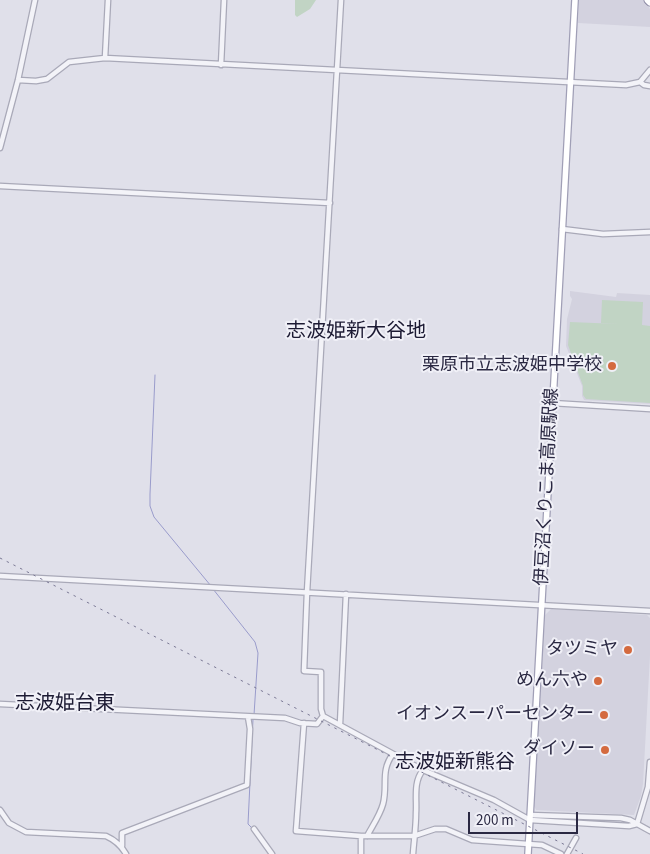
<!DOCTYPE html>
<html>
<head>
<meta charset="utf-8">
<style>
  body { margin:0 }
  #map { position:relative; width:650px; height:854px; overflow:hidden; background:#e0e0ea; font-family:"Source Sans 3",sans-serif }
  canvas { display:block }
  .scale { position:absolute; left:468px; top:812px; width:110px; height:22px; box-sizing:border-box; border:2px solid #2a2842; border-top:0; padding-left:6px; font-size:15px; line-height:18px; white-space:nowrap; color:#2a2842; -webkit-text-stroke:4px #f0f0f7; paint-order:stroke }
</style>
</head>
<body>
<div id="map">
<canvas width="650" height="854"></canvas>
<div class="scale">200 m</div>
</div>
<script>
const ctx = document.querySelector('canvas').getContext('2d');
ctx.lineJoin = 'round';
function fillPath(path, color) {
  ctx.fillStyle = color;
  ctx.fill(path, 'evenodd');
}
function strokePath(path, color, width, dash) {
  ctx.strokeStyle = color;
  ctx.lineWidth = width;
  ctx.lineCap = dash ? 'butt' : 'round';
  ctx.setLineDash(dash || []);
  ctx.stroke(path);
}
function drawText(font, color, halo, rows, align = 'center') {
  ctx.font = font + ' "Source Sans 3","Noto Sans JP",sans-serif';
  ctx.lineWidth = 4;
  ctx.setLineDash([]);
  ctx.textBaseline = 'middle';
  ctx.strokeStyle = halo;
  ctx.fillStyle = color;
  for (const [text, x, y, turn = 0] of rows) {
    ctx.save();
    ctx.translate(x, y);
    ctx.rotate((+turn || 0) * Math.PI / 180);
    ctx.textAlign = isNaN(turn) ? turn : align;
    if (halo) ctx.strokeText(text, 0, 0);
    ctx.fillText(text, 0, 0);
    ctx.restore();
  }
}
fillPath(new Path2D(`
  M579,0H644L650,9V27L578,23Z
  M570,291L616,297L617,293L650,295V404L584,400L582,396V386L566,346L567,319L572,299L570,296Z
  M551,609L647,615L650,618V656L643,784L641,796L634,815L536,810L534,806L545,615Z`), '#d3d2df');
fillPath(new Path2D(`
  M295,0H316L310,9L297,17L295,15Z
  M602,300L643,302L642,325L650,326V403L586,399L583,395V386L568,345L570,322L619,324L601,323Z`), '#c1d4c4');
strokePath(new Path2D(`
  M155,375L150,494V506L154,517L211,586
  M213,589L255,642L258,653L254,715
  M252,828L248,824L253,719`), '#999bcb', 1);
const minor = new Path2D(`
  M341,0L307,592L304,671L321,672V709L323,716L423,770L494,800L530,820L629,826L637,824
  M105,58L108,0
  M221,65L224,0
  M18,80L36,81L47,79L69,62L105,58L626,85L640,82L650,70
  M640,82L644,85L650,86
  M0,148L18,80L35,0
  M0,186L330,203
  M562,229L603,234L650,232
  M552,403L650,409
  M0,576L650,611
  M0,704L285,718L300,723L317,724L323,716
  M304,723L296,831L361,836H414L435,829H446L472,840L542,845L561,854
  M340,724L346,594
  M0,810L9,823L26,832L106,836C115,840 121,845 126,854
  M530,815L621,818L630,820L650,831
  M637,824L648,787L650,762
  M254,829L272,854
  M367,836C373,825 380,815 383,804C388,785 380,771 393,754
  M122,846V833L247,785L250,729L248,717
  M361,854V836
  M413,854C414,840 416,827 416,813C417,799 413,782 423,770
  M567,854L576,838`);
const major = new Path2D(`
  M528,854L575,0`);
const highway = new Path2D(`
  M648,0L650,2`);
strokePath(minor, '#a9a9b8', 7);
strokePath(major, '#a09fb6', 8);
strokePath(highway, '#8886a1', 9);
strokePath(minor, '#f3f3f8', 4.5);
strokePath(major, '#fff', 5.5);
strokePath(highway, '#fff', 7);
strokePath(new Path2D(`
  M0,558L583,854`), '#7a7894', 1, [2.5, 5]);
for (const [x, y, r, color] of [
  [612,366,5,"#d46a3f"],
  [628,650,5,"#d46a3f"],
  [598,681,5,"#d46a3f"],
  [604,715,5,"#d46a3f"],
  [605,750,5,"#d46a3f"]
]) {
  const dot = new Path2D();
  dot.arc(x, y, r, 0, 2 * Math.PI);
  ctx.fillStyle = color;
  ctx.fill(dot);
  strokePath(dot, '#f0f0f7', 2);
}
drawText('18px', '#2a2842', '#f0f0f7', [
  ["栗原市立志波姫中学校",602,366],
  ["タツミヤ",618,650],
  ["めん六や",588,681],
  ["イオンスーパーセンター",594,715],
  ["ダイソー",595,750]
], 'right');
drawText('18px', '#2a2842', '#f0f0f7', [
  ["伊豆沼くりこま高原駅線",548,487,-87]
]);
drawText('20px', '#1c1a33', '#f0f0f7', [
  ["志波姫新大谷地",356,333],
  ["志波姫台東",65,705],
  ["志波姫新熊谷",455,764]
]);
</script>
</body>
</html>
